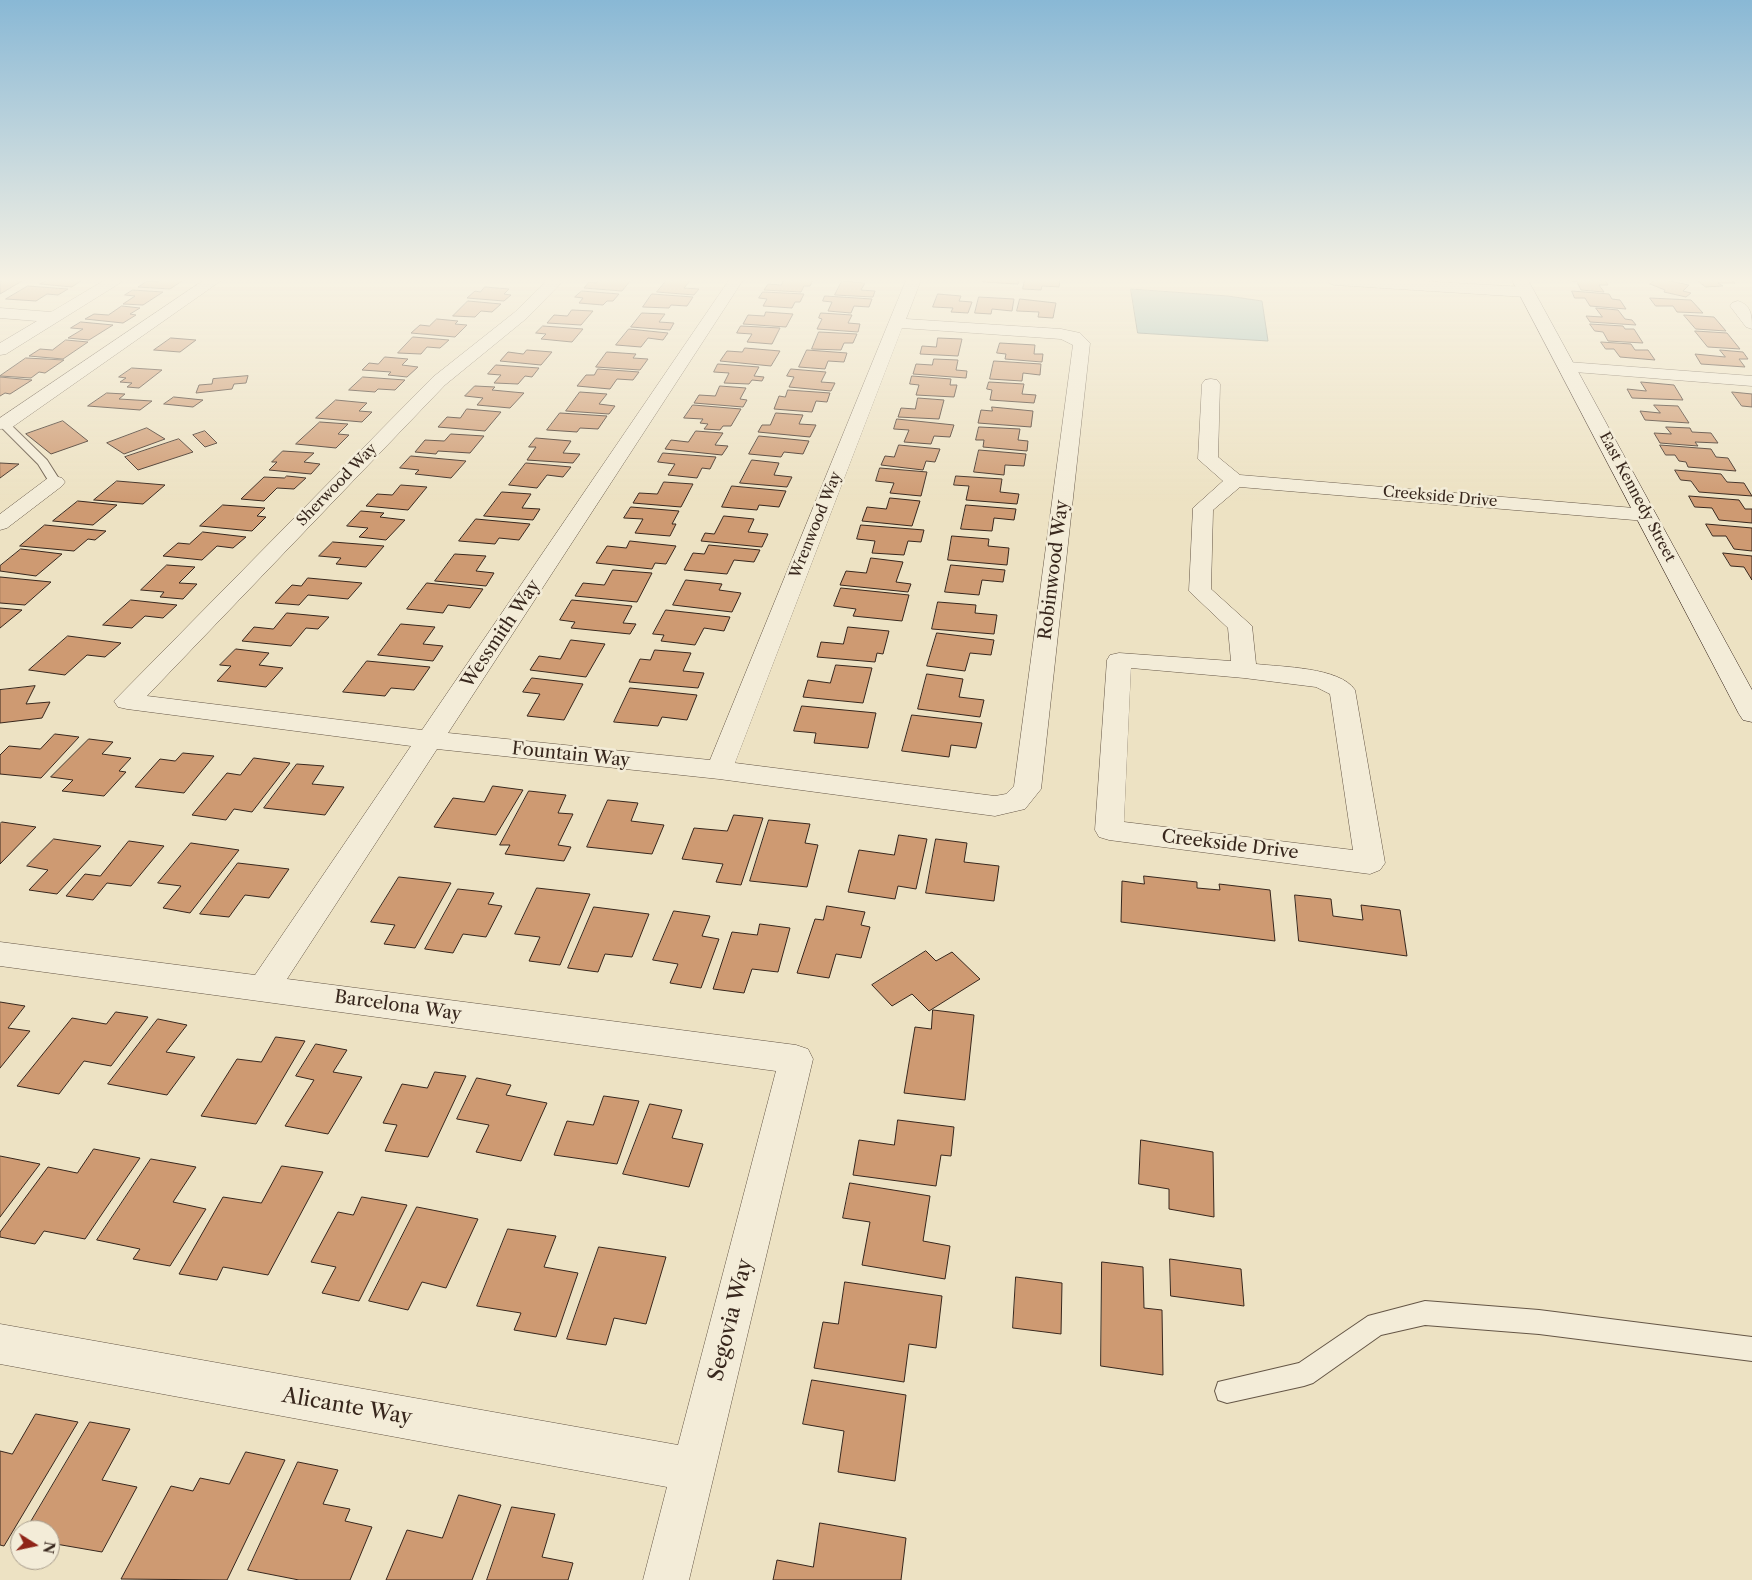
<!DOCTYPE html>
<html>
<head>
<meta charset="utf-8">
<style>
  body { margin:0 }
  #map { position:relative; width:1752px; height:1580px; overflow:hidden; background:#ede2c3; font-family:"Libre Caslon Text",serif }
  canvas { display:block }
  .north { position:absolute; left:10px; top:1520px; width:50px; height:50px; box-sizing:border-box; background:#f3ecd8; border:1px solid #a89d8d; border-radius:50%; rotate:100deg; font-size:14px; font-weight:700; line-height:20px; text-align:center; color:#38271d }
  .north::after { content:''; display:block; margin:auto; width:18px; height:22px; background:#8f2418; clip-path:polygon(50% 0,100% 100%,50% 72%,0 100%) }
</style>
</head>
<body>
<div id="map">
<canvas width="1752" height="1580"></canvas>
<div class="north">N</div>
</div>
<script>
const ctx = document.querySelector('canvas').getContext('2d');
ctx.lineJoin = 'round';
function fillPath(path, color) {
  ctx.fillStyle = color;
  ctx.fill(path, 'evenodd');
}
function strokePath(path, color, width, dash) {
  ctx.strokeStyle = color;
  ctx.lineWidth = width;
  ctx.lineCap = dash ? 'butt' : 'round';
  ctx.setLineDash(dash || []);
  ctx.stroke(path);
}
function drawText(font, color, halo, rows, align = 'center') {
  ctx.font = font + ' "Libre Caslon Text",serif';
  ctx.lineWidth = 5;
  ctx.setLineDash([]);
  ctx.textBaseline = 'middle';
  ctx.strokeStyle = halo;
  ctx.fillStyle = color;
  for (const [text, x, y, turn = 0] of rows) {
    ctx.save();
    ctx.translate(x, y);
    ctx.rotate((+turn || 0) * Math.PI / 180);
    ctx.textAlign = isNaN(turn) ? turn : align;
    if (halo) ctx.strokeText(text, 0, 0);
    ctx.fillText(text, 0, 0);
    ctx.restore();
  }
}
const water = new Path2D(`
  M1131,289L1228,296L1262,301L1268,341L1138,333Z`);
fillPath(water, '#9abdb9');
strokePath(water, '#73817b', 1);
const building = new Path2D(`
  M4,280H9L22,281L0,294V282Z
  M48,280H82L72,287L40,284Z
  M161,280H189L182,281L170,289L138,287L147,281L157,282Z
  M599,280H631L622,291L584,288L589,282L596,283Z
  M667,280L690,281L684,288L699,289L694,295L657,292Z
  M784,280H813L810,286H804L801,292L764,290L768,284L781,285Z
  M984,280H1019L1018,284L983,282Z
  M1025,280H1060L1059,287L1042,286L1041,290L1023,289Z
  M1565,280H1605L1608,285H1599L1604,292L1581,290L1577,282Z
  M1655,280H1665L1689,285L1683,291L1691,293L1686,297L1664,292L1665,290L1650,284Z
  M1697,280H1731L1735,283H1718L1723,286L1706,287Z
  M842,281L865,283L861,290L875,291L873,297L835,295Z
  M28,286L68,289L58,295L47,294L36,301L6,299Z
  M485,287L509,289L504,294L511,295L504,301L467,298L475,291L480,292Z
  M133,290L163,292L143,305L123,304L135,296L125,295Z
  M582,291L619,294L613,301H607L603,305L579,303L583,298L575,297Z
  M1572,291L1609,294L1612,299L1620,300L1626,309L1590,306L1585,298H1575Z
  M763,292L804,294L800,302H795L792,308L763,306L767,299L759,298Z
  M652,294L693,297L687,306L671,305L669,308L643,307Z
  M938,294L961,296L959,301L972,302L968,313L951,312L953,308L933,307Z
  M825,296L872,299L869,307L854,306L851,313L828,311L832,302L823,301Z
  M979,297L1014,299L1012,311L992,309L991,314L975,313Z
  M1650,298L1691,300L1703,313L1677,312L1673,306H1656Z
  M1020,299L1056,303L1053,318L1038,317L1039,312L1017,311Z
  M468,301L501,304L492,312L481,311L475,317L453,316Z
  M122,306L140,308L130,314L136,315L123,323L85,319L94,314L108,315Z
  M1596,308L1618,310L1625,319L1632,320L1636,325L1590,322L1586,316L1602,317Z
  M572,310L593,311L581,325L547,323L554,315L567,316Z
  M766,312L793,314L786,327L743,324L748,315L764,316Z
  M642,313L665,314L659,322L674,323L670,330L631,327Z
  M821,313L852,315L848,323L860,324L858,332L817,329L822,319L819,318Z
  M1684,315L1714,317L1726,331L1696,329Z
  M437,319L458,321L455,324L467,325L455,337L411,333L420,325L429,326Z
  M81,322L113,325L89,340L68,338L83,329L71,328Z
  M1590,324L1623,326L1625,329H1634L1643,343L1608,341L1603,332L1595,331Z
  M543,326L583,329L572,342L541,339L546,334L536,333Z
  M741,326L780,328L772,344L747,342L752,334L737,333Z
  M629,329L668,333L663,340L648,338L641,347L616,345Z
  M1695,331L1727,333L1740,349L1708,347Z
  M819,332L857,334L853,343H844L841,350L812,349Z
  M413,337L449,340L440,348L427,347L421,354L398,353Z
  M171,338L196,340L180,352L154,350Z
  M938,338L962,339L958,356L920,354L922,346L936,347Z
  M66,340L88,342L63,359L29,356L40,349L52,350Z
  M1601,342L1631,344L1635,350H1648L1655,360L1620,357L1614,349H1606Z
  M1000,343L1035,345L1034,354H1043L1042,362L1005,359L1006,354L997,353Z
  M745,348L780,351L771,366L720,361L727,351L742,352Z
  M527,350L552,352L541,365L500,361L508,352L523,354Z
  M807,350L847,353L844,362L828,361L825,369L799,367Z
  M1720,350L1743,352L1748,359H1739L1745,367L1701,364L1695,354L1725,357Z
  M607,352L636,354L633,358L648,359L640,370L596,367Z
  M385,357L408,359L402,365L418,367L407,377L388,375L391,372L362,370L369,363L378,364Z
  M26,358L64,360L45,373L39,372L31,378L0,376Z
  M934,359L958,360L956,370L967,371L966,378L913,374L916,364L932,365Z
  M994,361L1041,364L1040,375L1023,373L1022,381L990,379Z
  M718,364L759,367L754,376L764,377L762,381L752,380L749,384L724,383L729,373L714,372Z
  M496,365L539,368L532,377L525,376L518,384L494,383L501,375L488,374Z
  M132,368L162,370L139,388L127,387L132,383L120,382L126,378L119,377Z
  M598,369L639,372L633,380L617,379L610,389L577,386L586,375H594Z
  M791,369L826,372L821,382L835,383L831,391L789,387L794,377L787,376Z
  M248,376L246,383L234,384L232,389L196,393L199,385L212,384L213,379Z
  M912,376L951,379L950,385H957L954,397L916,395L919,385L910,384Z
  M0,377L32,380L10,394L5,393L0,396Z
  M363,377L405,380L395,390L378,389L375,392L349,390Z
  M989,382L1024,384L1022,394L1036,395L1034,403L990,400L992,390L987,389Z
  M1641,382L1674,385L1683,400L1632,398L1627,389L1646,391Z
  M475,386L495,387L492,390L524,393L510,408L477,405L483,398L465,396Z
  M720,386L746,388L740,399L747,400L743,407L694,403L699,395L715,396Z
  M788,390L830,393L827,402L816,401L812,412L774,409L779,396L785,397Z
  M580,392L607,394L599,404L615,406L609,414L566,411Z
  M1732,392L1752,394V407L1742,406Z
  M107,393L125,394L119,399L152,401L140,410L88,406Z
  M174,397L203,400L193,407L164,404Z
  M918,398L944,400L939,419L898,417L901,408L915,409Z
  M336,400L367,403L359,411L372,412L362,422L316,418Z
  M693,405L741,409L731,426H723L720,430L704,429L708,424L700,423L703,419L684,418Z
  M1654,405L1678,406L1689,423L1645,420L1640,411L1660,413Z
  M992,407L1033,411L1031,427L978,423L981,410L992,411Z
  M467,409L501,412L485,431L438,427L447,417L460,418Z
  M560,413L607,416L598,429L580,428L577,432L547,430Z
  M776,413L803,415L799,424L816,425L810,437L758,432L762,425H770Z
  M897,419L954,425L950,437L934,436L931,444L904,442L909,430L894,429Z
  M63,421L88,441L51,454L26,434Z
  M320,422L348,424L338,434L349,435L336,448L296,444Z
  M979,427L1020,429L1018,440L1028,441L1027,451L983,447L984,440H976Z
  M1666,427L1690,428L1692,432L1711,433L1718,443L1695,442L1698,446L1660,443L1654,433L1671,434Z
  M147,428L165,439L124,454L107,443Z
  M205,431L217,443L205,447L193,435Z
  M696,431L723,433L715,445L728,446L722,455L665,449L671,440L688,442Z
  M451,434L484,436L470,453L438,451L436,454L415,452L425,440L444,441Z
  M759,436L809,441L803,454L784,452L781,457L749,454Z
  M536,438L571,441L563,453L580,454L573,463L527,460L536,447H529Z
  M179,439L193,452L138,470L125,457Z
  M899,445L940,449L935,462L926,461L923,470L881,465L885,456L894,457Z
  M1660,445L1711,449L1716,457L1728,458L1736,471L1688,467L1686,462L1679,461L1675,455H1666Z
  M979,450L1026,454L1024,466L1005,465L1004,475L974,472Z
  M283,451L314,453L304,462L320,464L311,474L269,470L277,462H272Z
  M663,453L716,457L710,469L702,468L697,478L668,475L675,464L658,462Z
  M411,456L466,461L451,478L415,474L419,470L400,468Z
  M752,460L779,463L774,475L792,477L787,487L740,483Z
  M0,463L19,464L0,478Z
  M526,463L571,467L563,477L547,475L537,488L509,485Z
  M880,468L927,472L921,496L890,493L894,483L876,481Z
  M1675,470L1721,474L1727,482L1744,483L1752,496L1699,492L1691,481L1681,480Z
  M287,476L306,478L294,489L277,488L264,501L241,499L264,477L284,478Z
  M956,476L1002,479L1000,492L1019,494L1017,504L966,500L969,486L954,485Z
  M117,481L165,485L143,504L94,500Z
  M664,482L693,484L681,507L633,503L639,493L657,494Z
  M401,485L427,487L408,510L366,506L377,494L392,495Z
  M732,486L786,491L779,507L759,505L757,510L722,507Z
  M502,492L531,494L522,508L540,509L533,520L484,516Z
  M1689,496L1739,500L1745,509H1752V523L1719,520L1712,508L1695,507Z
  M890,498L920,501L912,526L862,521L867,507L886,509Z
  M78,501L117,505L93,525L53,521Z
  M223,505L265,508L257,516L266,517L252,531L200,526Z
  M966,505L1016,509L1014,520L994,518L992,531L961,529Z
  M631,507L679,511L672,524H676L670,536L635,533L643,519L624,518Z
  M361,511L384,513L380,517L405,520L386,540L359,537L368,528L347,526Z
  M724,516L754,519L748,532L768,534L762,547L701,541L705,533L714,534Z
  M476,519L530,524L519,540L499,538L495,544L459,541Z
  M1706,524L1752,528V551L1734,549L1726,536H1713Z
  M45,525L106,531L95,540L88,539L74,551L20,546Z
  M861,525L924,530L921,542L908,541L904,555L872,553L875,541L857,539Z
  M203,532L246,537L233,548L217,546L202,560L163,556L178,543L189,544Z
  M952,536L989,539L988,546L1009,548L1007,565L948,560Z
  M630,541L676,546L666,564L655,563L652,569L596,563L607,546L626,548Z
  M333,542L384,546L366,567L336,564L341,558L319,556Z
  M709,545L760,550L754,562L734,560L727,574L684,570L693,553L704,554Z
  M21,549L62,554L36,576L0,571V566Z
  M1723,553L1752,556V580L1744,567L1731,566Z
  M455,554L486,556L476,571L494,573L486,586L435,581Z
  M871,558L903,562L896,582L911,584L908,592L840,585L846,571L866,573Z
  M167,565L195,567L179,583L197,584L183,599L160,597L164,592L141,590Z
  M951,565L1005,570L1003,582L982,580L979,595L945,592Z
  M613,570L652,573L637,602L575,596L583,583L604,585Z
  M0,577L51,582L25,605L0,603Z
  M308,578L362,583L348,599L308,595L299,605L275,603L292,585L301,586Z
  M686,580L722,584L719,590L741,593L732,612L673,605Z
  M427,583L483,589L470,608L448,605L443,613L407,609Z
  M841,588L909,595L902,621L853,616L856,609L834,606Z
  M131,600L177,605L163,618L145,616L132,628L103,625Z
  M572,600L632,606L623,623L636,624L630,634L571,628L575,622L560,620Z
  M938,602L976,605L975,613L997,615L994,634L932,629Z
  M0,608L22,610L0,628Z
  M666,610L730,617L724,631L704,628L695,645L661,641L664,635L653,634Z
  M287,613L329,617L318,629L306,628L291,646L242,641L254,627L273,629Z
  M401,624L435,627L423,644L443,646L433,661L378,655Z
  M848,627L889,631L883,654L877,653L875,662L817,657L821,642L843,644Z
  M937,633L994,640L991,655L970,653L965,671L927,666Z
  M68,636L121,643L105,657L87,655L65,675L29,670Z
  M571,640L605,644L586,677L530,670L539,656L560,659Z
  M236,649L269,653L259,665L283,668L266,687L217,681L231,666L220,665Z
  M655,650L691,653L683,671L704,673L698,688L629,682L640,659L650,660Z
  M367,661L430,667L414,690L391,688L385,696L343,692Z
  M836,665L872,668L863,703L803,697L808,680L830,683Z
  M927,674L963,679L959,697L984,700L980,717L918,709Z
  M532,678L583,684L564,720L527,716L540,694L523,692Z
  M35,686L26,704L50,702L42,718L0,723V690Z
  M630,688L697,695L687,720L662,717L658,726L614,722Z
  M802,706L876,713L868,748L814,743L816,733L794,731Z
  M912,715L982,723L976,748L951,745L949,757L902,751Z
  M55,734L79,737L41,778L0,774V755L9,746L40,749Z
  M89,739L113,742L102,754L131,758L119,771L126,772L104,796L62,791L73,780L51,777Z
  M183,753L214,756L184,793L135,787L160,759L175,761Z
  M254,758L290,763L252,812L234,809L226,820L192,815L227,773L240,775Z
  M297,764L324,766L312,784L344,787L325,815L264,808Z
  M493,786L523,790L496,835L434,827L453,798L484,802Z
  M529,791L566,795L558,813L573,814L558,845L571,847L564,861L505,854L510,845H500Z
  M608,800L638,803L631,821L664,825L652,854L587,847Z
  M734,815L763,818L741,885L716,882L723,864L682,859L694,828L727,831Z
  M769,820L810,824L805,843L818,845L807,887L750,881Z
  M2,822L36,827L0,864V824Z
  M899,835L927,839L916,889L898,886L895,899L848,892L859,850L894,855Z
  M54,839L101,846L57,894L29,890L48,870L27,866Z
  M936,839L967,843L964,862L999,866L994,901L926,893Z
  M129,841L164,846L131,886L107,883L93,900L66,896L85,874L100,876Z
  M191,843L239,850L190,913L163,908L181,886L158,883Z
  M238,863L289,869L269,898L245,895L229,917L200,914Z
  M1144,876L1197,882V888L1220,890L1219,884L1270,890L1275,941L1121,922L1122,881L1144,884Z
  M399,877L451,883L415,948L384,944L395,925L371,922Z
  M537,888L590,894L560,965L529,961L540,937L515,934Z
  M458,889L494,893L488,904L502,906L486,937L463,934L453,953L425,949Z
  M1295,895L1331,899L1333,916L1363,920L1361,905L1400,910L1407,956L1299,941Z
  M827,906L865,912L861,925L870,927L861,958L836,954L829,978L797,973L815,919L823,920Z
  M594,907L649,914L632,957L605,954L598,972L568,968Z
  M674,911L710,916L702,936L719,939L701,988L670,983L678,964L653,960Z
  M760,924L790,928L778,972L752,969L744,993L713,989L732,932L757,935Z
  M926,951L936,961L952,952L980,979L929,1011L912,994L892,1006L872,985Z
  M0,1002L25,1006L8,1028L30,1031L0,1068Z
  M933,1010L974,1015L965,1100L904,1093L915,1027L931,1029Z
  M116,1012L148,1017L111,1066L84,1061L59,1094L17,1086L72,1018L106,1024Z
  M158,1019L187,1025L166,1052L195,1057L167,1095L108,1084Z
  M276,1037L305,1041L256,1124L201,1116L237,1059L261,1062Z
  M316,1044L347,1050L333,1072L362,1077L328,1134L285,1126L314,1080L296,1076Z
  M435,1072L466,1076L428,1157L385,1151L397,1125L383,1123L402,1084L427,1088Z
  M477,1078L511,1085L506,1095L547,1103L521,1161L476,1152L489,1125L457,1119Z
  M604,1096L639,1101L617,1164L554,1155L567,1121L593,1125Z
  M650,1104L682,1110L672,1138L703,1144L689,1187L623,1174Z
  M898,1120L954,1127L951,1156L941,1155L936,1186L853,1175L859,1140L894,1145Z
  M1141,1140L1213,1152L1214,1217L1169,1209V1189L1139,1184Z
  M94,1149L140,1158L85,1239L44,1231L35,1244L0,1237V1232L48,1167L77,1173Z
  M0,1156L40,1164L0,1217Z
  M151,1159L196,1167L173,1202L206,1209L170,1266L133,1259L140,1249L97,1240Z
  M282,1166L323,1172L268,1275L223,1267L217,1280L179,1274L223,1197L261,1203Z
  M850,1183L930,1196L923,1241L950,1246L945,1279L862,1265L870,1222L843,1218Z
  M362,1197L407,1205L359,1301L322,1293L336,1267L311,1262L338,1212L353,1215Z
  M417,1207L478,1219L446,1288L422,1282L408,1310L369,1301Z
  M508,1229L556,1236L544,1267L578,1273L556,1337L514,1330L521,1313L477,1306Z
  M599,1247L666,1257L646,1324L614,1318L606,1345L567,1339Z
  M1170,1259L1241,1269L1244,1306L1171,1296Z
  M1102,1262L1143,1267L1144,1308L1162,1310L1163,1375L1101,1366Z
  M1016,1277L1062,1283L1061,1334L1013,1328Z
  M845,1282L942,1296L936,1348L909,1344L904,1382L814,1368L823,1322L838,1324Z
  M812,1380L906,1395L895,1481L838,1472L844,1431L803,1424Z
  M36,1414L78,1422L4,1546L0,1545V1451L12,1454Z
  M90,1422L130,1429L102,1480L137,1487L102,1552L50,1543V1530H26Z
  M246,1452L285,1460L227,1580L121,1579L171,1486L193,1491L200,1478L229,1484Z
  M298,1462L338,1470L323,1504L350,1509L345,1521L372,1527L350,1580H299L248,1570Z
  M459,1495L501,1505L472,1580H386L407,1530L442,1538Z
  M512,1507L555,1514L542,1557L573,1563L568,1580H487Z
  M820,1523L906,1538L901,1580H773L777,1560L813,1567Z`);
fillPath(building, '#ce9a72');
strokePath(building, '#38271d', 1);
const lane = new Path2D(`
  M4,421L8,422L47,460L61,482L59,485H51L38,464L0,426V422Z
  M1425,1301L1539,1310L1752,1337V1361L1539,1334L1425,1325L1381,1335L1313,1383L1304,1386L1227,1403L1218,1400L1215,1391L1218,1382L1299,1363L1368,1316Z`);
const street = new Path2D(`
  M105,280H123L120,283L6,354L0,355V343L37,321L0,318V308L51,312Z
  M204,280H222L11,428L0,429V418Z
  M548,280H564L527,318L445,385L147,696L422,730L729,280H743L448,733L710,760L906,280H921L906,319L1061,329L1080,333L1090,343L1041,789L1025,809L995,816L719,779L437,749L287,979L796,1045L808,1049L813,1059L689,1580H643L667,1487L0,1364V1324L678,1445L776,1071L0,966V942L255,975L411,746L127,709L118,707L114,701L433,377L515,312ZM902,328L1061,339L1073,345L1014,786L1006,794L995,796L735,763Z
  M1326,280H1403L1526,287L1532,289L1534,292L1532,295L1526,297L1334,285L1329,283Z
  M1738,301C1752,305 1752,317 1752,329L1746,327L1730,306L1732,303Z
  M1568,362L1752,376V386L1562,371L1559,367L1562,363Z
  M1211,379L1217,380L1220,384L1218,457L1240,475L1646,509L1653,511L1656,515L1653,519L1646,521L1240,487L1213,510L1211,589L1252,626L1256,664C1281,667 1340,667 1355,690L1385,863L1380,870L1370,874L1109,840L1099,837L1095,830L1107,660L1110,655L1119,653L1231,661L1228,628L1189,591L1193,508L1223,481L1198,459L1202,384L1205,380ZM1131,668L1244,678L1316,687L1330,694L1353,850L1124,822Z
  M55,476L62,478L65,482L62,486L7,528L0,530V514L48,478Z`);
const secondary = new Path2D(`
  M1512,280H1528L1752,690V722L1743,720L1739,714Z`);
strokePath(lane, '#655646', 2);
strokePath(street, '#655646', 1);
strokePath(secondary, '#38271d', 1);
fillPath(lane, '#f3ecd8');
fillPath(street, '#f3ecd8');
fillPath(secondary, '#f3ecd8');
const sky = ctx.createLinearGradient(0, 0, 0, 501);
sky.addColorStop(0, '#89b8d5');
sky.addColorStop(0.56, '#f7f2e4');
sky.addColorStop(1, '#f7f2e400');
ctx.fillStyle = sky;
ctx.fillRect(0, 0, 1752, 501);
drawText('15px', '#38271d', '#f3ecd8', [
  ["Sherwood Way",337,485,-46],
  ["Creekside Drive",1440,497,5],
  ["East Kennedy Street",1637,497,62],
  ["Wrenwood Way",816,525,-68]
]);
drawText('18px', '#38271d', '#f3ecd8', [
  ["Robinwood Way",1054,570,-83],
  ["Wessmith Way",501,634,-56],
  ["Fountain Way",571,755,6],
  ["Creekside Drive",1230,845,7],
  ["Barcelona Way",398,1006,8]
]);
drawText('21px', '#38271d', '#f3ecd8', [
  ["Segovia Way",731,1320,-76],
  ["Alicante Way",347,1407,10]
]);
</script>
</body>
</html>
